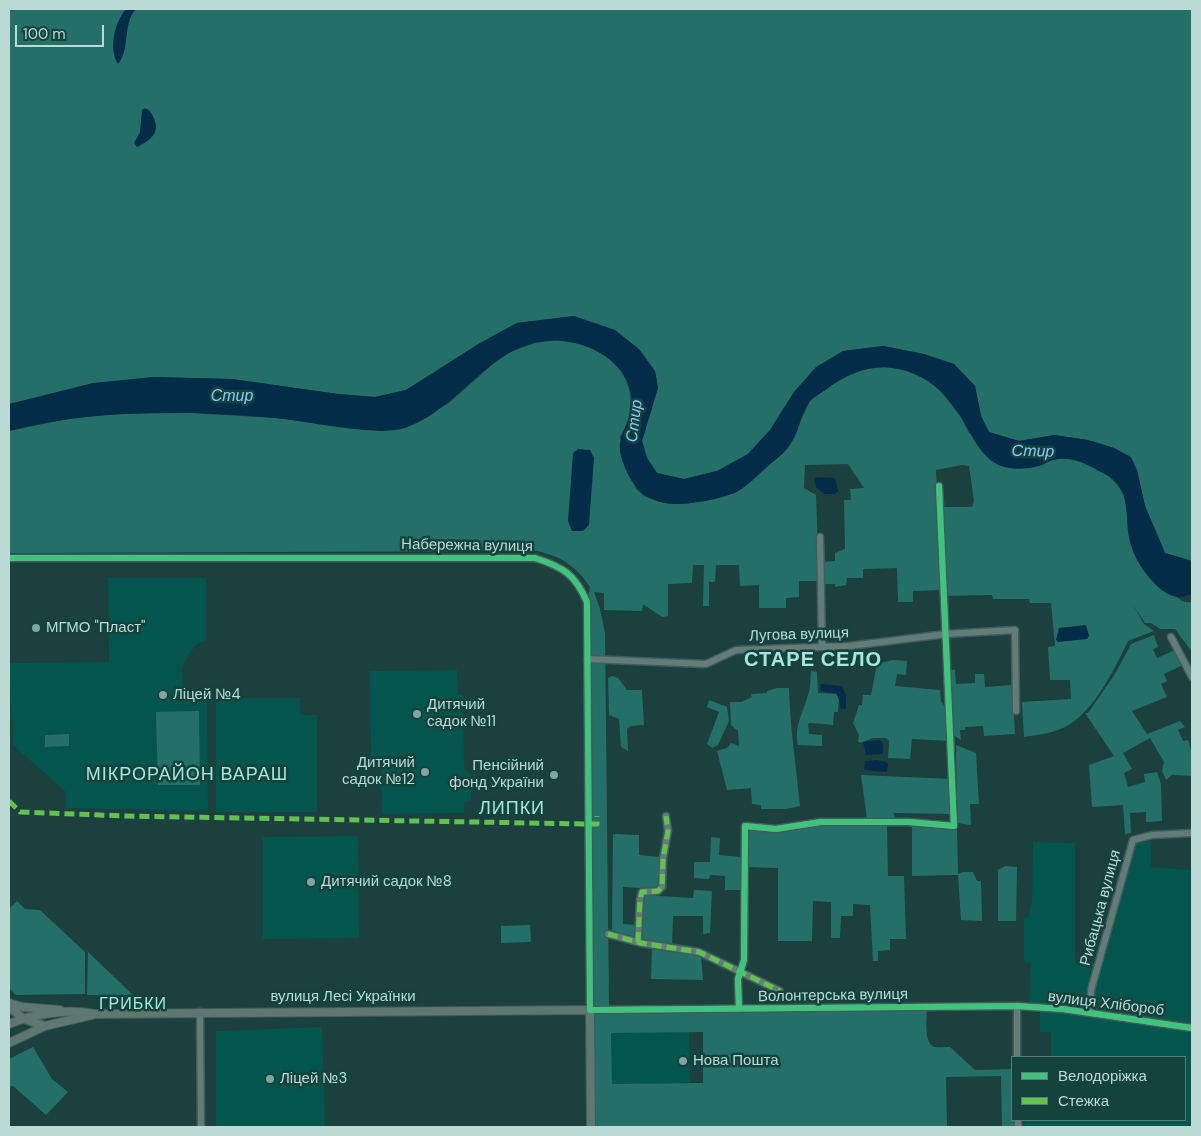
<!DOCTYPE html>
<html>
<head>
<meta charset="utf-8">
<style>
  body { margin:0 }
  #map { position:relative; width:1201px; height:1136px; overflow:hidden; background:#1b403d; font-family:"DM Sans",sans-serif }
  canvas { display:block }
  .frame { position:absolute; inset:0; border:10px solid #bbd9d5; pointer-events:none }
  .legend { position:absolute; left:1011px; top:1056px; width:175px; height:65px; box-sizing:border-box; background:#14433e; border:1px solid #577f7a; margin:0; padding:6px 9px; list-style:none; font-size:15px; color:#bbd9d5 }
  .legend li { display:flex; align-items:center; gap:10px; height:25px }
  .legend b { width:25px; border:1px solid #577f7a }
  .scale { position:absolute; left:15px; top:25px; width:89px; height:22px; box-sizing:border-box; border:2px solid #bbd9d5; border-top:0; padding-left:6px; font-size:15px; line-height:18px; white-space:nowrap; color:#bbd9d5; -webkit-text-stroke:4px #14433e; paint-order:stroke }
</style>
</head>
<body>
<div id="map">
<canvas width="1201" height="1136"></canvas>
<div class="frame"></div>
<ul class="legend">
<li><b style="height:6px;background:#40c37c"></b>Велодоріжка</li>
<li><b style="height:6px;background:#63c152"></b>Стежка</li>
</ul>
<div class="scale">100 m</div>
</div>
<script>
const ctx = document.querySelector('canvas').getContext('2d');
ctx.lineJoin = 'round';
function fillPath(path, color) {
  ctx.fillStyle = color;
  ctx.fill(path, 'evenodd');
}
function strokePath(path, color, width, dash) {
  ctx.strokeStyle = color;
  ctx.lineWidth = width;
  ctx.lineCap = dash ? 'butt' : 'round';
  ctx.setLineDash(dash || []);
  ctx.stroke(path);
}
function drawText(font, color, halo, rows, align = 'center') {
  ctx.font = font + ' "DM Sans",sans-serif';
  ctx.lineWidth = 5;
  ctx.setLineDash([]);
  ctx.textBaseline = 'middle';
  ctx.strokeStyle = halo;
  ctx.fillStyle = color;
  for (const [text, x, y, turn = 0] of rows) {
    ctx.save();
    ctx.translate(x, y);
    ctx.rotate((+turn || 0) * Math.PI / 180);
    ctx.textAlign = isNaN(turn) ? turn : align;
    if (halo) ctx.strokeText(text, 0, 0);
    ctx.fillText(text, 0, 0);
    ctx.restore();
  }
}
fillPath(new Path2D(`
  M108,578H206V641L197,644L189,654L182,667L183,697H207L208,811L66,808V792L13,745L9,663L109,662Z
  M457,670L458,695H463L464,768L471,775V801L464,802V813L382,814L381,762H371L370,671Z
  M216,698H300V715H317V812H216Z
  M358,836L359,938L263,939V837Z
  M1151,841V867L1192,870V1127H1024L1025,1120H1185V1057H1051V1032H1040V1008H1029L1031,963L1024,962V917H1028L1032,902L1033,842L1075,843V964H1087L1099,963L1126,865L1137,843Z
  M322,1027L325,1127H216V1031Z
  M689,1032L690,1083L612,1084L611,1033Z`), '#04554e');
fillPath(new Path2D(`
  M9,9H1192V561L1165,553L1145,506L1137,470L1114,448L1088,440L1054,435L1019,441L989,432L981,416L975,386L954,364L924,354L883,346L843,351L817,367L794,392L770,430L748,454L717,471L684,479L657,473L647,458L642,441L658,388L655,371L574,316L517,323L480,343L406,390L375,397L338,394L232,379L153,377L9,404Z
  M560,340C571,343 584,344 594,349C630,366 641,403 620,437L636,489L644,496L665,503L686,504L735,493L753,480L788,448L810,401L840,379L861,369L886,367L910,371L935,384L961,417L969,433L1039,466C1044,464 1049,461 1053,460C1079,453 1114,473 1124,496C1128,506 1127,520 1128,531C1131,558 1148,582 1172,594C1180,598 1182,604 1192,602V652L1175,629H1160L1151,623H1145L1133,605L1144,624L1154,631L1128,641C1114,670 1091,719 1058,730C1048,734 1035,735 1024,737L1022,702L1071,699L1070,680H1050L1048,647L1055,646L1051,603H1030L1029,599H993L992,595L943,596L942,590L913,591V602H898L897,568L863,569V578H847L846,585L835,587V584H824L822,562L835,561V553L845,549L844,500H851L850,489L864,488L848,464L805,465L804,488L816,495L819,581H799V597L786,598V608H759V585L740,586L739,565H716L715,582H709V606H703L704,565H693L692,583L668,584V616L662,617L643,604L642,611L604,610V593L594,592L600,609L605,633L609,1009L927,1008C927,1017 923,1042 934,1047C938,1048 946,1047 950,1047L975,1070L1012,1069V1120H1018V1127H1002L1001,1076L946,1077L947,1127H591L587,602L590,587C577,567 561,556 537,551L9,553V431L72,418L116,414L189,413L276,418L381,431L404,428L449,403L496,361L510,352L535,343ZM962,465L969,466L974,501L972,507H938L936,470ZM703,1032V1083L612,1084L611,1033Z
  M1154,635L1158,647L1153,649L1157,658L1175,650L1183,665L1164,674L1167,681L1161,684L1167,697L1132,711L1147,734L1180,721L1185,727L1178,730L1183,741L1188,740L1192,754V776L1172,775L1166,780L1162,771L1164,762L1150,738L1123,753L1132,769L1124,773L1128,787L1145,782L1144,774L1157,772L1161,784L1162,821L1146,822V812L1130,813L1131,833L1125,834L1123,805L1092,807L1089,765L1114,756L1085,713H1088L1115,674L1131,644Z
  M892,660L907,661L906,675L897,674L895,686L940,690L941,701L945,707L948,741L912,739L910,759L888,758L889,741L886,738H873L860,743L858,741L859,735L853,723L859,705H862L863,695H871L877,664Z
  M948,670H955L956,684L975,683V674H984L985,687L1012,685L1015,734L984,736L983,726L965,727V730H960L961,740L952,734Z
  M811,671L817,672L818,693L836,694L839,697L838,712H834L833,725L810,723L808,724L809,734L822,735V746L798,745C794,726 803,713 808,695C811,688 810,679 811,671Z
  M612,676L618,678L627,690H642L644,725L631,726L627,729L628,751L621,747L619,719L609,715L608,678Z
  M777,688H789C790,727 796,766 800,806L786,809H761V805L752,804L751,788L727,790L717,751L727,748L731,743L739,746L738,731L731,725L730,702H741L752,697L751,694L767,693V691Z
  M709,700L727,707L729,721L718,745L712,748L707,744L719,712L707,707Z
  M199,711L200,785H158L156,712Z
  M69,734V746L45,747V735Z
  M956,745L976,753L979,804H970L971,825L957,823Z
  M861,775L951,779L953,814L894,813L895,821L867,819Z
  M822,824L887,825L888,876H904L906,939H890V950L878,951V961H873L870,905L853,904V916H841L840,938H831V902L813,901L812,941H778V868L746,867L747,832L749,830Z
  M912,826L957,829L958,874L963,872H973L977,881H981L982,921L961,920L958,875L912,876Z
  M613,834L639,835V855L660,857L659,887L655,889L623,887V924L637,925L636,937L612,931Z
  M711,837L720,838L719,855L742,857V890H725V876L710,875L709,879L694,878V862H710Z
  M1005,866L1017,867L1016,921H998V870Z
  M694,890L712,891L710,933L703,934V916H673L672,946L642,940L643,895L693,898Z
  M17,901L25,909L40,910L85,952V994L16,995L9,988V909Z
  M530,925L531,942L501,943V926Z
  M652,947L701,955L703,980L651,979Z
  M88,952L133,995H87Z
  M33,1047L52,1079L68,1092L46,1115L13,1086H9V1059Z`), '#247069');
fillPath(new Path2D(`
  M126,9H136C122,24 131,48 118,64C108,49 115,21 126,9Z
  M145,108C149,110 151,112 153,116C161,133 151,140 137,147L134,143L140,132L142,110Z
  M574,316L615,330L639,349L655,371L658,388L642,441L647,458L657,473L684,479L717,471L748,454L770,430L794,392L816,367L843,351L883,346L924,354L954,364L975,386L981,416L989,432L1019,441L1054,435L1088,440L1114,448L1131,457L1137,470L1145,506L1165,553L1192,561V595C1187,595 1182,598 1177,597C1156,594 1134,560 1130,541C1125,522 1130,497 1116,482C1112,477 1102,473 1097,470C1083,462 1069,456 1053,460C1048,461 1044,465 1039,466C1028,469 1012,470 1001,466C979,457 971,432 959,414C947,396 934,382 914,374C883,360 854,369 828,388C823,392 814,396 810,401C800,413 800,431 791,443C785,454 773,461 764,469C754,478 746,488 734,493C717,500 692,504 674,504C647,503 633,489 624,465C621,457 619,451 620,443C622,430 631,421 632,407C634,368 597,344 562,341C495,334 462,409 405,428C376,437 308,421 275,418C187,410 95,409 9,431V404L93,383L153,377L232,379L338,394L375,397L406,390L480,343L517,323Z
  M578,449L590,450L594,458L589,525L583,531H572L568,521L573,453Z
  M816,477L835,478L838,491L835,494H824L816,487L814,480Z
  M1086,625L1089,636L1087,639L1058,642L1056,640L1059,628Z
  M821,684L842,686L846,695V709H841C836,684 837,698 820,690Z
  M880,740L883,744V754L866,755L863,742Z
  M877,760L886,762L888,764L887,772L864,770L865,761Z`), '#022c48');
const minor = new Path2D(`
  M820,537L822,646
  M9,558H535C563,567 575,574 587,602L590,1010L1017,1006L1063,1009L1192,1028
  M1171,637L1192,677
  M587,659L706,664L736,650L849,646L946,634L1015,630L1016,711
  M608,934L641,943L699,952L780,991
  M638,942L640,899L642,892L658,891L662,887L663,859L668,831L666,816
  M1017,1006V1057
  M739,1009L738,979L744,960L745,826L776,829L821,822H909L954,826L939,486
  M200,1012L201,1127
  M1090,1013L1091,990L1133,840L1152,835L1192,833
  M1018,1120V1127`);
const major = new Path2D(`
  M9,1003L22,1007L60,1010
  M9,1007L24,1019L45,1026
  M9,1024C35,1013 68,1009 95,1014L590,1010L591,1127
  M9,1043L45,1026L92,1015`);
strokePath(minor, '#415c59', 9);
strokePath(major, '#415c59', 10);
strokePath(minor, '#627c79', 6);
strokePath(major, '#5e7770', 8);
strokePath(new Path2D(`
  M9,801L20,812L127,816L589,824H597V816
  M608,934L641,943L699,952L780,991
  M638,942L640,899L642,892L658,891L662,887L663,859L668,831L666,816`), '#63c152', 5, [10, 5]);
strokePath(new Path2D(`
  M9,558H535C563,567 575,574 587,602L590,1010L1017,1006L1063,1009L1192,1028
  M739,1009L738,979L744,960L745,826L776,829L821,822H909L954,826L939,486`), '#40c37c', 6);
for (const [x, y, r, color] of [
  [36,628,5,"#83a3a0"],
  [163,695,5,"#83a3a0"],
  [417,714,5,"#83a3a0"],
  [425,772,5,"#83a3a0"],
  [554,775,5,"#83a3a0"],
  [311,882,5,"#83a3a0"],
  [683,1061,5,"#83a3a0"],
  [270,1079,5,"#83a3a0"]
]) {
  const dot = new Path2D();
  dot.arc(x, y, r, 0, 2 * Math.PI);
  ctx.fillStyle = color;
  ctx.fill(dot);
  strokePath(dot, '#14433e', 2);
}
drawText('15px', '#bbd9d5', '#14433e', [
  ["Набережна вулиця",467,546,1],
  ["Лугова вулиця",799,635,-2],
  ["Рибацька вулиця",1101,908,-75],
  ["Волонтерська вулиця",833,996,-1],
  ["вулиця Лесі Українки",343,997],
  ["вулиця Хлібороб",1106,1004,7]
]);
drawText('15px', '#bbd9d5', '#14433e', [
  ["МГМО \"Пласт\"",46,628],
  ["Ліцей №4",173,695],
  ["Дитячий",427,705],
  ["садок №11",427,722],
  ["Дитячий",415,763,"right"],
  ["садок №12",415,780,"right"],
  ["Пенсійний",544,766,"right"],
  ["фонд України",544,783,"right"],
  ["Дитячий садок №8",321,882],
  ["Нова Пошта",693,1061],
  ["Ліцей №3",280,1079]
], 'left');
drawText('italic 16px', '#8bc7fb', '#14433e', [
  ["Стир",232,397],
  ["Стир",635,421,-83],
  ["Стир",1033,452,1]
]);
ctx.letterSpacing = '1px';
drawText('16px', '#a7e5dd', '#14433e', [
  ["ГРИБКИ",133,1005]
]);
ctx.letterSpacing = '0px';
ctx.letterSpacing = '1px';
drawText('18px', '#a7e5dd', '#14433e', [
  ["МІКРОРАЙОН ВАРАШ",187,775],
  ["ЛИПКИ",512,809]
]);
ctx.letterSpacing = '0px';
ctx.letterSpacing = '1px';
drawText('bold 20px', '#a7e5dd', '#14433e', [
  ["СТАРЕ СЕЛО",813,661]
]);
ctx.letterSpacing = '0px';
</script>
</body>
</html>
